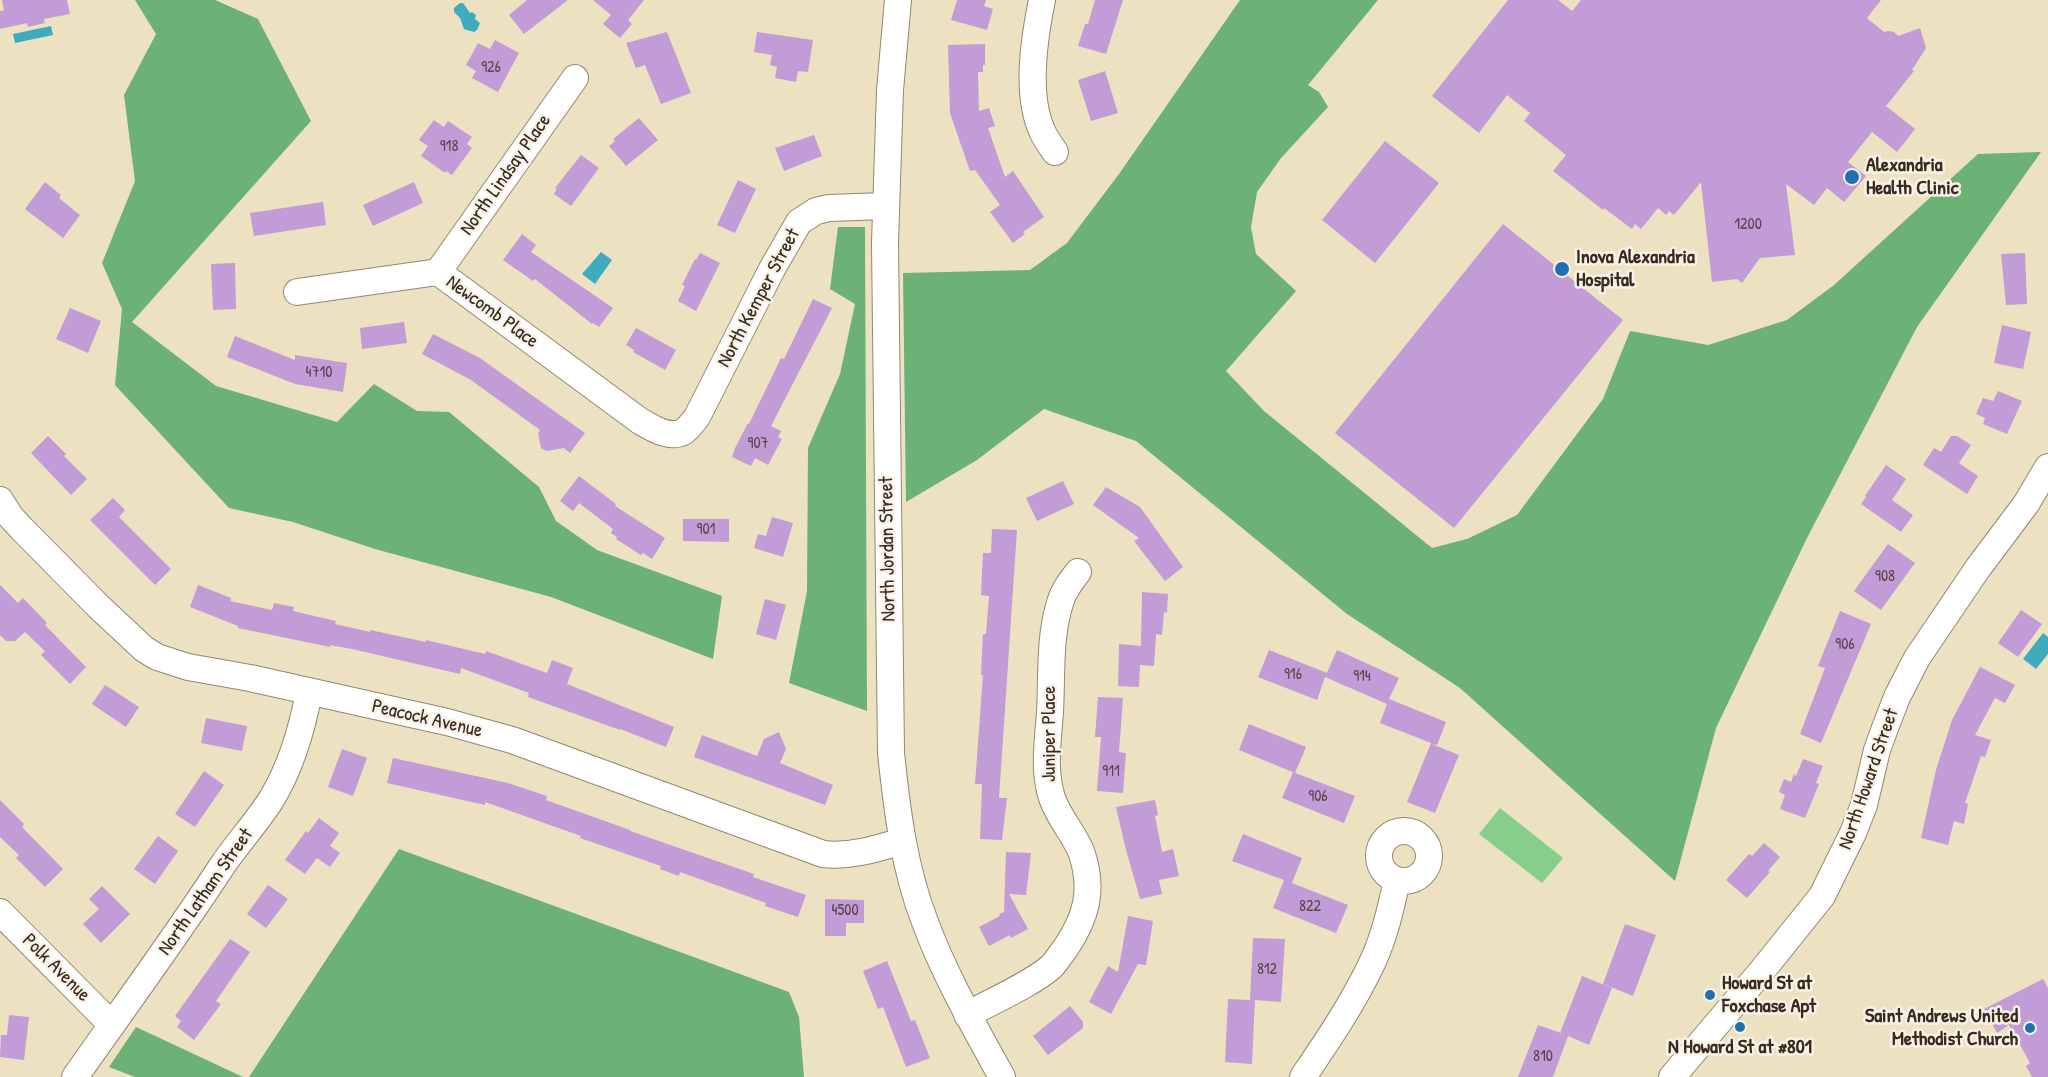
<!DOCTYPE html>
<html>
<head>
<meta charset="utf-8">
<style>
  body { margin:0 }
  canvas { display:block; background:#ece1c1 }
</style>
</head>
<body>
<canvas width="2048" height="1077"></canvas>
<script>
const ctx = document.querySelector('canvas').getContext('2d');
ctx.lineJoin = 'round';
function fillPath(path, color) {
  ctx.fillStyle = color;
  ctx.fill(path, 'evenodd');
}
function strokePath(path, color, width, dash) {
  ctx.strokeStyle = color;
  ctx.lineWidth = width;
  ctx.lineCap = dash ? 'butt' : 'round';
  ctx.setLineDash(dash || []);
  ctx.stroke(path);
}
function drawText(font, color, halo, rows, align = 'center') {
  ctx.font = font + ' "Patrick Hand",sans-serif';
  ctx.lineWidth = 5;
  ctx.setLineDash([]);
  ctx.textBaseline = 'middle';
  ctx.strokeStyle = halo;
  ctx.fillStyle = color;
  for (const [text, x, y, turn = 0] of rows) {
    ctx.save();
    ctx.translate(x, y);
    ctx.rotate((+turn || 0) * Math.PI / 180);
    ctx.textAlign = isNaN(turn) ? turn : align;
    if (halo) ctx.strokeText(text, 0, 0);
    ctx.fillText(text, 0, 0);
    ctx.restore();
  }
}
fillPath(new Path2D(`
  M1500,808L1563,858L1542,883L1479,834Z`), '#86ce8a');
fillPath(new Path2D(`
  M135,0H215L258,19L311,121L132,322L216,386L337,422L374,384L417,411L449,412L539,487L556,521L597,550L722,596L713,659L551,597L375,549L293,522L229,508L115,385L122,309L102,263L135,181L124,95L156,34Z
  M1240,0H1378L1308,85L1319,92L1328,107L1281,158L1257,192L1251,227L1256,254L1296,291L1226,371L1264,411L1432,548L1467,539L1517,515L1603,399L1630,331L1708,345L1787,320L1834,285L1978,154L2041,152L1917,327L1807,538L1716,728L1675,881L1460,688L1347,614L1136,441L1044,409L977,460L906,502L903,273L1030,270L1067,243L1119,174Z
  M838,227H865L867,711L789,683L807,591L808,448L840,374L855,304L830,289Z
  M399,849L789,992L799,1017L804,1077H249Z
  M136,1027L243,1077H135L109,1067Z`), '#6cb176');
fillPath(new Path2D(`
  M460,3H463L470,13L472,12L476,15L475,19L480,23L477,30L474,32L464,29L460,18L454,12V8Z
  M51,26L53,35L15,43L13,34Z
  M601,252L612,260L595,284L582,274Z
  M2043,633L2048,637V654L2036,669L2023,659Z`), '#3facbe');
fillPath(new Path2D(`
  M2,0H67L70,14L44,19L45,23L28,27L27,23L0,29V11L4,10Z
  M527,0H568L524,34L509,15Z
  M593,0H644L628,20L632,24L620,38L603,24L611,15Z
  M957,0H986L984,6L993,9L987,30L951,20Z
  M1095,0H1123L1106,54L1078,46L1085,24H1088Z
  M1508,0H1558L1572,11L1581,0H1881L1867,18L1884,32L1888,31L1894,32L1898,36L1920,28L1926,48L1912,70L1914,71L1886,106L1915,129L1897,152L1872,132L1848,162L1866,176L1844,202L1827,188L1814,205L1786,184L1795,255L1760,258L1742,283L1737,279L1712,282L1701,182L1674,215L1669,211L1666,215L1658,208L1641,229L1635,224L1632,229L1604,208L1603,210L1553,171L1566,155L1524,121L1530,113L1507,95L1479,133L1432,96Z
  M667,32L691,93L661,104L645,65L636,68L626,43Z
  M757,32L813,40L808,72L798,71L796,82L775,78L777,67L770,65L772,55L754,52Z
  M495,40L519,53L498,92L472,78L476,71L466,65L478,43L490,49Z
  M985,44V65H983V72H978L979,111L989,108L995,126L988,128L1005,177L1013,171L1044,217L1023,232L1025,234L1013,243L990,212L1000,205L975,170L970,171L950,113L948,45Z
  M1105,71L1118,113L1091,121L1078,80Z
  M639,118L658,140L626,166L609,146L615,141L613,139Z
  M434,120L444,127L448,121L472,137L467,144L472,148L452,175L446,171L445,173L421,156L428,146L419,140Z
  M814,135L822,156L784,171L775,148Z
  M1385,141L1439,183L1375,263L1322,220Z
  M581,155L599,168L571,206L554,194L557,189L555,188Z
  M738,180L756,189L735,233L717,225Z
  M45,182L61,195L59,198L80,215L63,238L25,209Z
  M414,182L423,203L373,226L363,205Z
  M323,202L326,225L254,236L250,213Z
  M1503,224L1623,320L1454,528L1335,433Z
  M522,234L536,245L531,252L613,308L599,327L593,323L592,324L535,279L533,281L503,260Z
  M700,253L720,263L696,311L678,301L685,286L682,285L695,259L696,260Z
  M2025,253L2027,304L2006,305L2001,254Z
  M235,263L236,309L213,310L211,264Z
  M813,299L832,308L771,426L781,431L778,437L782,439L768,465L755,458L751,466L732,457L735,448L748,423L749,424L781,358L784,359Z
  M70,308L101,321L88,353L56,339Z
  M404,322L407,343L362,349L360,328Z
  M2002,325L2031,332L2023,369L1994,363Z
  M636,328L676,350L665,370L633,352L634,350L626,345Z
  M433,334L480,358L585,433L570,453L564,448L546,451L541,448L538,433L540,430L471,380L422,354Z
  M235,336L295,360V355L347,363L343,392L295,384L227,357Z
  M1998,391L2022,401L2007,434L1983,424L1985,418L1976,414L1983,398L1993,401Z
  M48,436L66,454L64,456L87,479L71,495L31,453Z
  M1951,436H1957L1971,445L1959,463L1978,476L1967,494L1923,465L1934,448L1941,452Z
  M1886,465L1906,479L1892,500L1913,515L1901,532L1861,504L1866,497L1865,496Z
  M579,476L616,504L615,506L665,538L652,559L643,553L641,555L616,539L617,537L611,533L613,529L579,503L573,511L560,501Z
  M1063,481L1074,504L1037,521L1026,498Z
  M1106,487L1140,507L1183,567L1165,581L1134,541L1139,538L1093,505Z
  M113,498L125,510L119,517L171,569L155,585L90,520Z
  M772,517L793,523L783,557L754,548L758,534L766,536Z
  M683,519H729V542L683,541Z
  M992,529L1017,530L999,798H1007L1002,840L980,839L982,784H975L983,675H981L983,634H986L989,596L981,595L983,553H991Z
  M1888,544L1915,563L1881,610L1854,591Z
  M0,585L18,603L23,598L47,623L45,625L86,667L70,684L41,655L45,651L25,632L15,641H6L0,635Z
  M198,585L231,598L230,601L272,610L274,603L294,607L293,611L336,621L335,624L370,632V630L426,642V640L485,654L486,651L547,673L552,660L573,668L567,684L674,727L666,747L620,729V730L528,697L529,693L461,668L460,674L352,649L330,645V647L238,628V626L190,607Z
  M1142,592L1168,594L1167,613L1164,612L1162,635L1156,634L1154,666L1140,665L1139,687L1118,686L1119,644L1141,646Z
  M765,599L786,605L776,640L756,634Z
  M2021,610L2042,624L2018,657L1998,643Z
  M1840,611L1871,624L1821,743L1800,734L1825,668L1818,666Z
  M1269,650L1327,673L1326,675L1337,650L1399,678L1389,699L1446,722L1437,745L1432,744L1459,755L1435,813L1407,802L1431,743L1380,723L1387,704L1325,677L1317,700L1258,677Z
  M1980,667L2015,685L2005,703L1995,698L1975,735L1991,740L1985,757L1981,756L1965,803L1968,804L1964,824L1954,821L1948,845L1921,838L1936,770L1952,720Z
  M105,685L139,707L126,727L92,704Z
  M1098,697L1123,698L1119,752L1126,753L1123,793L1097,791L1101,737H1095Z
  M206,718L247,726L242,751L201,743Z
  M1249,724L1306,747L1295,773L1239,750Z
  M779,732L786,749L780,763L833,785L825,805L694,757L702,735L757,756L764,739Z
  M342,749L367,758L353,796L328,787Z
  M393,758L508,783L547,796L546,800L630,830V831L754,874L753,877L806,895L798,917L765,906L766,903L680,872L679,876L660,869L661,866L580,838L581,836L485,802V805L387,783Z
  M1803,759L1823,766L1816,783L1819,784L1805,818L1780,809L1785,795L1779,792L1784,779L1791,782L1794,774L1796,776Z
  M204,771L224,785L195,827L175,814Z
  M1293,772L1355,796L1344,823L1282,798Z
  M0,800L24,824L22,827L63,869L45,887L16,858L19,855L0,837Z
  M1155,800L1158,815L1155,816L1162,852L1173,849L1179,876L1159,880L1162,894L1140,899L1125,846L1116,807Z
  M319,818L339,833L330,846L340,853L330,867L317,858L305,874L285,860L306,831L308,833Z
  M1243,834L1302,858L1292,883L1232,861Z
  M158,836L178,851L155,884L134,869Z
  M1764,843L1780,857L1768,871L1770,872L1747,898L1726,880L1749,854L1752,856Z
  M1006,852L1031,853L1026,895L1009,894L1028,929L1011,938L1010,935L989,946L979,927L1000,916L999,914L1004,912Z
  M1284,880L1348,905L1336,933L1273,908Z
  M268,885L288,899L266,928L247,914Z
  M102,886L130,914L101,943L83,924L99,909L89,899Z
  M825,899L864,900V923H846V936H825Z
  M1128,916L1153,921L1146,965L1138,964L1111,1014L1089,1002L1108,966L1118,972Z
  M1625,924L1656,935L1633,996L1603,984Z
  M1253,938L1285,939L1281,1002L1255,1000L1252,1064L1225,1062L1228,999L1250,1000Z
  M230,939L250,952L216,1001L221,1004L194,1040L177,1027L181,1021L175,1016Z
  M887,961L911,1021L915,1020L930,1058L906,1067L883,1007L878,1009L863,971Z
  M1582,976L1612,988L1589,1045L1568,1036L1553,1077H1518L1538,1025L1564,1034L1560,1033Z
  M2043,979L2048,988V1077H2032L2026,1066L2030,1063L2009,1025L1997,1033L1984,1009Z
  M1070,1006L1083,1022V1028L1048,1055L1033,1036Z
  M9,1015L29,1017L24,1060L0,1057L1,1035H7Z`), '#c29cd6');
const minor = new Path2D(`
  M898,0L890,90L885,243L891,753C897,810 904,868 925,922C945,976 974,1026 1002,1077
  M1042,0C1034,39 1025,96 1043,133C1046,139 1051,146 1055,152
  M438,272L575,78
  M297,292L438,272L640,421C652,428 669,439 683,432C688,429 693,422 697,417L772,269L799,222L816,211L829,208L885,206
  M0,500L10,516L22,529L98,606L144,649L157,657L188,667L250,678L447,722L512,740L823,854C851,857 876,849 902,841
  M1379 856a25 25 0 1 1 50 0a25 25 0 1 1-50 0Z
  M0,912L112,1025
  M967,1015C992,1001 1030,985 1051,967C1056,962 1060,955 1065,949C1086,918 1094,891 1082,854C1075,834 1059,819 1052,798C1043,770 1048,741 1050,712C1052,676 1049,638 1060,603C1063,591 1071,581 1078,572
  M75,1077C124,1007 175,938 222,866C237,844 256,823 271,800C291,767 302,730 309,692
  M1303,1077C1328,1040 1354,1002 1373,961C1385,935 1391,907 1397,880
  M1672,1077L1761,972L1822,896L1853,833L1864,805L1877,750L1885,728L1897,697L1917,658L1978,568L2026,504L2048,467`);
strokePath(minor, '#948670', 28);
strokePath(minor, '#fff', 26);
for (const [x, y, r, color] of [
  [1852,177,8,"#1f6fb2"],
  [1562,269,8,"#1f6fb2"],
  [1710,995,6,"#1f6fb2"],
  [1740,1027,6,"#1f6fb2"],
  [2030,1028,6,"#1f6fb2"]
]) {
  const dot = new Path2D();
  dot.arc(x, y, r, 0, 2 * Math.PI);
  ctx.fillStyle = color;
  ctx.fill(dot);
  strokePath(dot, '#f7f3e8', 2);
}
drawText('16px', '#5d464c', null, [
  ["926",491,68],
  ["918",449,147],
  ["1200",1748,225],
  ["4710",319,373],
  ["907",758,444],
  ["901",706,530],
  ["908",1885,577],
  ["906",1845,645],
  ["916",1293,675],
  ["914",1362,677],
  ["911",1111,772],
  ["906",1318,797],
  ["822",1310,907],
  ["4500",845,911],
  ["812",1267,970],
  ["810",1543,1057]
]);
drawText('bold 20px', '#3b2a1e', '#f7f3e8', [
  ["Alexandria",1866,166],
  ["Health Clinic",1866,189],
  ["Inova Alexandria",1576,258],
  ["Hospital",1576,281],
  ["Howard St at",1722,984],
  ["Foxchase Apt",1722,1007],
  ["Saint Andrews United",2018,1017,"right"],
  ["Methodist Church",2018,1040,"right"],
  ["N Howard St at #801",1740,1048,"center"]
], 'left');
drawText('20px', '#3b2a1e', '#f7f3e8', [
  ["North Lindsay Place",506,175,-55],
  ["North Kemper Street",759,298,-62],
  ["Newcomb Place",492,312,36],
  ["North Jordan Street",888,549,-91],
  ["Peacock Avenue",427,719,13],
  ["Juniper Place",1050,734,-90],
  ["North Howard Street",1869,779,-71],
  ["North Latham Street",206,892,-55],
  ["Polk Avenue",56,968,45]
]);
</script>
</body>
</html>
